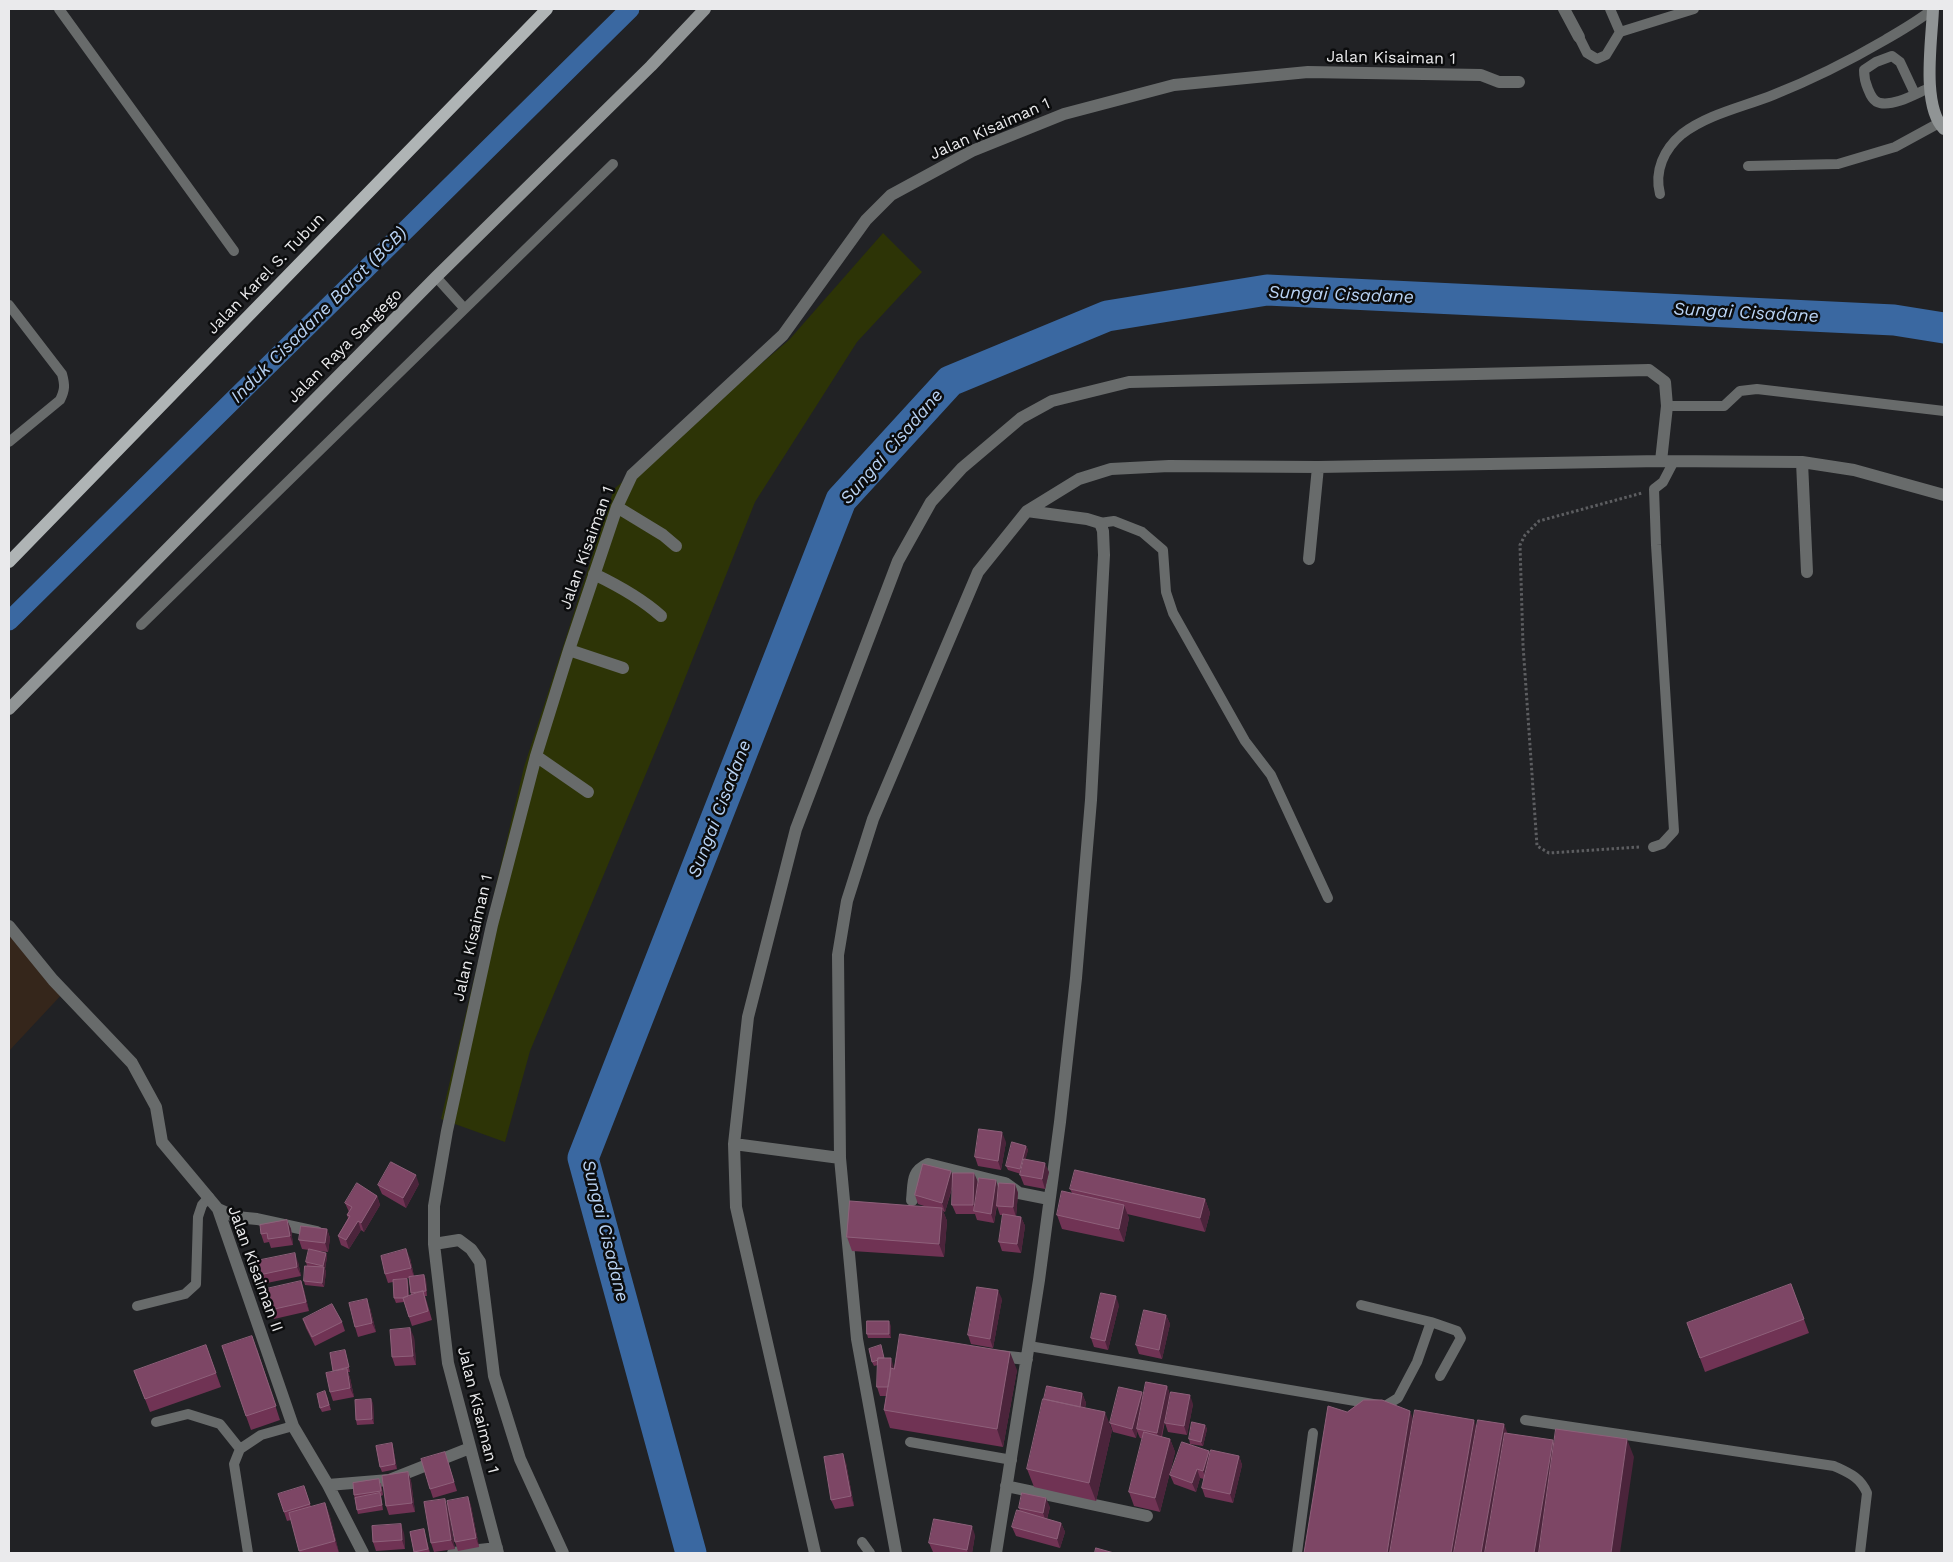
<!DOCTYPE html>
<html>
<head>
<meta charset="utf-8">
<style>
  body { margin:0 }
  #map { position:relative; width:1953px; height:1562px; overflow:hidden; background:#212225; font-family:"Work Sans",sans-serif }
  canvas { display:block }
  .frame { position:absolute; inset:0; border:10px solid #eaeaec; pointer-events:none }
</style>
</head>
<body>
<div id="map">
<canvas width="1953" height="1562"></canvas>
<div class="frame"></div>
</div>
<script>
const ctx = document.querySelector('canvas').getContext('2d');
ctx.lineJoin = 'round';
function fillPath(path, color) {
  ctx.fillStyle = color;
  ctx.fill(path, 'evenodd');
}
function strokePath(path, color, width, dash) {
  ctx.strokeStyle = color;
  ctx.lineWidth = width;
  ctx.lineCap = dash ? 'butt' : 'round';
  ctx.setLineDash(dash || []);
  ctx.stroke(path);
}
function drawText(font, color, halo, rows, align = 'center') {
  ctx.font = font + ' "Work Sans",sans-serif';
  ctx.lineWidth = 5;
  ctx.setLineDash([]);
  ctx.textBaseline = 'middle';
  ctx.strokeStyle = halo;
  ctx.fillStyle = color;
  for (const [text, x, y, turn = 0] of rows) {
    ctx.save();
    ctx.translate(x, y);
    ctx.rotate((+turn || 0) * Math.PI / 180);
    ctx.textAlign = isNaN(turn) ? turn : align;
    if (halo) ctx.strokeText(text, 0, 0);
    ctx.fillText(text, 0, 0);
    ctx.restore();
  }
}
fillPath(new Path2D(`
  M9,920L65,991L9,1051Z`), '#35261b');
fillPath(new Path2D(`
  M883,233L922,272L857,342L755,502L668,721L530,1051L505,1142L441,1119L524,767L614,489L789,340Z`), '#2d3406');
strokePath(new Path2D(`
  M9,621L630,9`), '#3a68a1', 19);
strokePath(new Path2D(`
  M691,1553L583,1158L841,500L950,381L1107,316L1267,290L1894,320L1944,328`), '#3a68a1', 31);
strokePath(new Path2D(`
  M1639,847L1549,853L1537,846L1523,645L1520,545L1525,535L1539,521L1642,493`), '#5d5e61', 3, [2.5, 2.5]);
strokePath(new Path2D(`
  M59,9L234,251
  M1620,32L1694,9
  M1579,37L1587,53L1597,59L1606,55L1620,32L1610,9
  M1915,94L1900,62L1892,56L1876,62L1864,70C1864,76 1865,82 1868,89C1870,94 1873,102 1880,103C1895,106 1915,94 1929,88
  M1748,166L1838,164L1895,147L1939,123
  M1660,194C1654,171 1664,149 1682,134C1708,114 1743,107 1773,95C1811,80 1849,61 1885,40C1902,30 1918,21 1933,9
  M436,277L464,308
  M9,305L62,374C65,385 65,390 60,400L9,442
  M1667,406H1724L1740,391L1757,389L1944,411
  M1100,523L1114,521L1142,532L1163,550L1166,592L1173,613L1245,741L1271,775L1328,898
  M141,625L613,164
  M1653,847L1662,844L1674,831L1656,545L1654,489L1663,482L1674,461
  M137,1306L185,1294L196,1284L198,1217L202,1205L209,1197
  M1431,1322L1457,1331L1461,1338L1440,1376
  M1029,1346L1385,1406L1398,1398L1417,1362L1431,1322L1361,1305
  M1525,1420L1834,1466C1849,1473 1860,1477 1867,1493L1860,1553
  M156,1422L188,1414L220,1424L240,1449
  M910,1442L1012,1460
  M862,1542L870,1553
  M248,1553L234,1464L240,1449L261,1435L293,1426
  M1297,1553L1313,1433`), '#686b6b', 10);
strokePath(new Path2D(`
  M1564,9L1579,37
  M1802,462L1807,572
  M617,507L663,535L676,546
  M1309,559L1318,467
  M594,574C619,586 641,598 661,616
  M569,650L623,668
  M536,756L588,792
  M9,926L53,980L132,1063L156,1107L162,1142L218,1209L293,1426L328,1485L363,1553
  M734,1144L840,1158
  M912,1200C914,1182 911,1172 928,1164L992,1180L1005,1183L1019,1193L1049,1199
  M218,1209L236,1217L257,1219L317,1232
  M434,1244L459,1240L471,1249L480,1262L494,1376L520,1459L563,1553
  M999,1356L1027,1359
  M328,1485L389,1480L470,1448
  M1006,1486L1147,1516
  M453,1553L497,1548
  M498,1553L448,1363L434,1244V1206L447,1131L492,925L536,756L569,650L617,507L632,475L783,335L866,220L891,195L972,151L1064,114L1174,85L1308,72L1481,75L1499,82H1519
  M815,1553L736,1207L734,1144L748,1017L796,829L898,561L931,502L962,468L1021,418L1052,401L1129,382L1649,370L1665,382L1667,406L1661,461
  M896,1553L857,1339L840,1158L838,955L847,901L873,819L978,572L1027,511L1079,479L1111,469L1169,466L1318,467L1661,461L1802,462L1854,470L1944,495
  M996,1553L1039,1280L1060,1122L1076,978L1091,800L1104,555L1103,531L1100,523L1087,519L1027,511`), '#686b6b', 12);
strokePath(new Path2D(`
  M1933,9C1932,39 1921,106 1944,129
  M9,709L436,277L651,66L705,9`), '#909495', 12);
strokePath(new Path2D(`
  M9,562L547,9`), '#afb4b5', 12);
fillPath(new Path2D(`
  M1006,1142L1001,1170L978,1166L975,1157Z
  M1026,1146L1028,1150L1025,1159L1049,1172L1045,1189L1024,1185L1020,1175L1021,1174L1008,1170L1006,1166Z
  M953,1177L978,1182V1189L999,1188L1015,1184L1018,1193L1016,1216L1021,1217L1025,1226L1021,1253L1002,1251L999,1242L1003,1215H1000L997,1206L998,1200L994,1223L977,1220L975,1214H956L952,1205L953,1185L945,1212L943,1211L947,1221L944,1257L852,1251L847,1237L927,1207L918,1204L915,1195Z
  M419,1184L406,1208L382,1194L378,1185Z
  M1070,1189L1205,1199L1210,1213L1205,1232L1127,1214L1129,1218L1124,1242L1062,1229L1057,1215L1072,1193Z
  M377,1196L380,1205L364,1232L361,1230L349,1249L341,1245L338,1236L348,1218L347,1215L349,1212L345,1203Z
  M287,1220L291,1229L293,1245L271,1248L269,1242L264,1243L261,1234Z
  M327,1229L330,1238L328,1252L317,1251L326,1253L327,1257L325,1269L326,1272L324,1287L305,1285L304,1281L307,1266L306,1262L309,1250L302,1249L299,1240Z
  M410,1258L414,1276L424,1275L426,1280L427,1296H425L432,1320L412,1326L404,1302L396,1303L394,1298L393,1282L388,1283L385,1274ZM409,1278L411,1295H409L408,1283L407,1279H405Z
  M298,1262L301,1276L262,1284L259,1275Z
  M301,1281L304,1290L309,1311L274,1319L270,1310Z
  M1791,1284L1809,1333L1705,1372L1687,1323Z
  M1002,1299L993,1348L971,1344L968,1335Z
  M1119,1305L1108,1350L1094,1347L1091,1338Z
  M370,1308L376,1332L358,1337L355,1327Z
  M1166,1315L1170,1324L1162,1359L1139,1354L1136,1345Z
  M303,1319L342,1322L345,1331L315,1346L306,1328Z
  M891,1326V1338H868L867,1334Z
  M414,1337L416,1365L395,1366L392,1357Z
  M206,1345L221,1387L150,1412L134,1371Z
  M257,1349L280,1420L251,1430L246,1416Z
  M345,1350L350,1372H348L350,1378L354,1397L333,1401L330,1392Z
  M885,1358L894,1368L1017,1370L1003,1447L890,1428L884,1410L886,1396H880L877,1387L878,1365L874,1366L872,1362Z
  M1167,1386L1170,1395L1162,1437L1170,1439L1175,1452L1160,1512L1134,1506L1129,1492L1143,1439L1140,1438L1137,1431L1136,1438L1113,1432L1110,1423L1142,1392L1143,1396Z
  M1082,1393L1086,1403L1085,1408L1112,1430L1096,1501L1034,1487L1027,1469Z
  M327,1396L331,1410L322,1412L320,1408Z
  M373,1403L374,1424L357,1425L356,1420Z
  M1193,1404L1187,1435L1168,1432L1165,1423Z
  M1205,1425L1207,1429L1203,1446L1190,1444L1189,1439Z
  M392,1443L393,1447L397,1469L382,1472L380,1467Z
  M1209,1451L1210,1453L1239,1456L1242,1465L1233,1503L1205,1497L1202,1488L1204,1479L1200,1478L1196,1492L1174,1484L1170,1475Z
  M445,1452L457,1491L433,1498L430,1489Z
  M846,1463L854,1506L835,1509L831,1500Z
  M408,1472L411,1481L415,1512L389,1515L386,1506Z
  M381,1483L383,1495L381,1496L383,1510L358,1514L357,1510L354,1495Z
  M304,1486L311,1507L325,1503L330,1517L339,1553H300L291,1520L287,1521L284,1512Z
  M468,1497L471,1506L479,1547L458,1551L455,1542Z
  M1050,1507L1047,1519L1061,1523L1065,1532L1060,1548L1016,1536L1012,1527L1020,1511L1019,1508Z
  M448,1508L455,1549L434,1552L431,1543Z
  M424,1529L430,1553H414L410,1532Z
  M404,1533L405,1549L376,1551L373,1542Z
  M975,1535L972,1553H940L933,1552L929,1543Z`), '#703354');
fillPath(new Path2D(`
  M1002,1132L1006,1142L1001,1170L998,1161Z
  M1026,1146L1028,1150L1022,1174L1020,1169Z
  M1045,1163L1049,1172L1045,1189L1042,1179Z
  M951,1171L954,1180L945,1212L942,1203Z
  M974,1173L978,1182L977,1212L976,1211L973,1205Z
  M416,1175L419,1184L406,1208L403,1198Z
  M996,1180L999,1190L994,1223L991,1214Z
  M1015,1184L1018,1193L1016,1217L1013,1207Z
  M377,1196L380,1205L364,1232L361,1223Z
  M1205,1199L1210,1213L1205,1232L1200,1218Z
  M1124,1205L1129,1218L1124,1242L1119,1229Z
  M942,1208L947,1221L944,1257L939,1244Z
  M1021,1217L1025,1226L1021,1253L1017,1244Z
  M287,1220L291,1229L293,1245L290,1236Z
  M358,1221L361,1230L349,1249L346,1240Z
  M327,1229L330,1238L328,1252L325,1243Z
  M406,1249L410,1258L414,1277L411,1268Z
  M295,1253L298,1262L301,1276L297,1267Z
  M326,1253L327,1257L325,1269L326,1272L324,1287L322,1283L324,1268L323,1266Z
  M424,1275L426,1280L427,1296L426,1291Z
  M407,1279L408,1283L410,1302L408,1297Z
  M301,1281L304,1290L309,1311L306,1302Z
  M998,1290L1002,1299L993,1348L990,1339Z
  M1116,1296L1119,1305L1108,1350L1105,1341Z
  M367,1299L370,1308L376,1332L372,1323Z
  M1166,1315L1170,1324L1162,1359L1159,1350Z
  M889,1321L891,1326V1338L889,1334Z
  M410,1328L414,1337L416,1365L413,1356Z
  M1010,1352L1017,1370L1003,1447L997,1429Z
  M891,1358L894,1368L889,1388Z
  M347,1369L350,1378L354,1397L350,1388Z
  M1167,1386L1170,1395L1160,1442L1157,1433Z
  M1142,1392L1145,1402L1137,1429V1431L1136,1438L1132,1429Z
  M1082,1393L1086,1403L1082,1420L1079,1411Z
  M1190,1395L1193,1404L1187,1435L1184,1426Z
  M371,1399L373,1403L374,1424L372,1419Z
  M1410,1411L1417,1429L1397,1553H1387Z
  M1105,1412L1112,1430L1096,1501L1089,1483Z
  M1474,1420L1480,1438L1460,1553H1451Z
  M1504,1424L1511,1442L1491,1553H1481Z
  M1205,1425L1207,1429L1203,1446L1201,1442Z
  M1170,1439L1175,1452L1160,1512L1155,1498Z
  M1627,1439L1634,1457L1620,1553H1611Z
  M1553,1440L1559,1458L1544,1553H1534Z
  M392,1443L393,1447L397,1469L395,1464Z
  M1209,1451L1213,1460L1206,1480L1203,1471Z
  M843,1454L846,1463L854,1506L851,1496Z
  M1239,1456L1242,1465L1233,1503L1230,1494Z
  M1197,1469L1200,1478L1196,1492L1192,1483Z
  M408,1472L411,1481L415,1512L412,1503Z
  M468,1497L471,1506L479,1547L476,1538Z
  M1046,1498L1050,1507L1046,1522L1043,1513Z
  M445,1499L448,1508L455,1549L451,1540Z
  M325,1503L330,1517L339,1553L335,1541Z
  M1061,1523L1065,1532L1060,1548L1057,1539Z
  M401,1524L404,1533L405,1549L402,1540Z
  M972,1526L975,1535L972,1553H968L967,1550Z`), '#4b243b');
const building = new Path2D(`
  M979,1129L1002,1132L998,1161L975,1157Z
  M1012,1142L1026,1146L1020,1169L1006,1166Z
  M1024,1159L1045,1163L1042,1179L1020,1175Z
  M391,1162L416,1175L403,1198L378,1185Z
  M923,1164L951,1171L942,1203L915,1195Z
  M1075,1170L1205,1199L1200,1218L1070,1189Z
  M953,1173H974L973,1205H952Z
  M979,1178L996,1180L991,1214L974,1211Z
  M357,1183L377,1196L361,1223L358,1221L346,1240L338,1236L350,1216L347,1215L352,1207L345,1203Z
  M999,1183L1015,1184L1013,1207L997,1206Z
  M1062,1191L1124,1205L1119,1229L1057,1215Z
  M850,1201L942,1208L939,1244L847,1237Z
  M1003,1214L1021,1217L1017,1244L999,1242Z
  M287,1220L290,1236L268,1239L267,1233L261,1234L260,1225Z
  M301,1226L327,1229L325,1243L299,1240Z
  M309,1249L326,1253L323,1266L306,1262Z
  M406,1249L411,1268L385,1274L381,1256Z
  M295,1253L297,1267L259,1275L256,1261Z
  M305,1266L324,1267L322,1283L304,1281Z
  M424,1275L426,1291L411,1293L409,1277Z
  M407,1279L408,1296L403,1298H394L393,1280Z
  M301,1281L306,1302L270,1310L266,1289Z
  M1791,1284L1804,1319L1700,1358L1687,1323Z
  M977,1287L998,1290L990,1339L968,1335Z
  M423,1291L428,1311L409,1317L403,1298Z
  M1101,1293L1116,1296L1105,1341L1091,1338Z
  M367,1299L372,1323L355,1327L349,1303Z
  M332,1304L342,1322L312,1337L303,1319Z
  M1144,1310L1166,1315L1159,1350L1136,1345Z
  M867,1321H889V1334H867Z
  M410,1328L413,1356L392,1357L390,1330Z
  M900,1334L1010,1352L997,1429L884,1410L891,1368L894,1369Z
  M252,1336L276,1406L246,1416L222,1346Z
  M206,1345L216,1373L145,1399L134,1371Z
  M881,1345L884,1358H878V1360L872,1362L869,1349Z
  M345,1350L349,1367L333,1371L330,1353Z
  M878,1358H891L890,1376L888,1387H877Z
  M347,1369L350,1388L330,1392L326,1373Z
  M1146,1382L1167,1386L1157,1433L1137,1429Z
  M1047,1386L1082,1393L1080,1407L1044,1399Z
  M1119,1387L1142,1392L1132,1429L1110,1423Z
  M325,1391L329,1405L320,1408L317,1394Z
  M1171,1392L1190,1395L1184,1426L1165,1423Z
  M371,1399L372,1419L356,1420L355,1400Z
  M1043,1399L1105,1412L1089,1483L1027,1469Z
  M1364,1400H1382L1410,1411L1387,1553H1304L1328,1406L1347,1412Z
  M1415,1410L1474,1420L1451,1553H1390Z
  M1478,1420L1504,1424L1481,1553H1454Z
  M1192,1422L1205,1425L1201,1442L1189,1439Z
  M1556,1429L1627,1439L1611,1553H1539Z
  M1144,1432L1170,1439L1155,1498L1129,1492Z
  M1505,1433L1553,1440L1534,1553H1485Z
  M1182,1442L1209,1451L1203,1471L1197,1469L1192,1483L1170,1475Z
  M392,1443L395,1464L380,1467L376,1446Z
  M1211,1450L1239,1456L1230,1494L1202,1488Z
  M445,1452L454,1482L430,1489L421,1459Z
  M843,1454L851,1496L831,1500L824,1457Z
  M408,1472L412,1503L386,1506L382,1476Z
  M379,1479L381,1491L354,1495L353,1483Z
  M304,1486L310,1504L284,1512L278,1494Z
  M380,1493L382,1505L357,1510L355,1498Z
  M1022,1493L1046,1498L1043,1513L1019,1508Z
  M468,1497L476,1538L455,1542L447,1501Z
  M445,1499L451,1540L431,1543L424,1502Z
  M325,1503L335,1541L299,1551L289,1513Z
  M1017,1510L1061,1523L1057,1539L1012,1527Z
  M934,1519L972,1526L967,1550L929,1543Z
  M401,1524L402,1540L373,1542L372,1526Z
  M424,1529L428,1549L414,1552L410,1532Z
  M1096,1548L1114,1553H1095Z`);
fillPath(building, '#7d4665');
strokePath(building, '#8e607a', 1);
drawText('16px', '#eaeaec', '#0b0c0d', [
  ["Jalan Kisaiman 1",1391,58,1],
  ["Jalan Kisaiman 1",990,129,-24],
  ["Jalan Karel S. Tubun",266,274,-46],
  ["Jalan Raya Sangego",345,346,-45],
  ["Jalan Kisaiman 1",587,548,-70],
  ["Jalan Kisaiman 1",473,938,-77],
  ["Jalan Kisaiman II",255,1269,70],
  ["Jalan Kisaiman 1",478,1410,76]
]);
drawText('italic 18px', '#b8d2f3', '#0b0c0d', [
  ["Sungai Cisadane",1341,295,2],
  ["Sungai Cisadane",1746,313,3],
  ["Induk Cisadane Barat (BCB)",319,315,-45],
  ["Sungai Cisadane",892,447,-49],
  ["Sungai Cisadane",720,809,-69],
  ["Sungai Cisadane",605,1231,76]
]);
</script>
</body>
</html>
